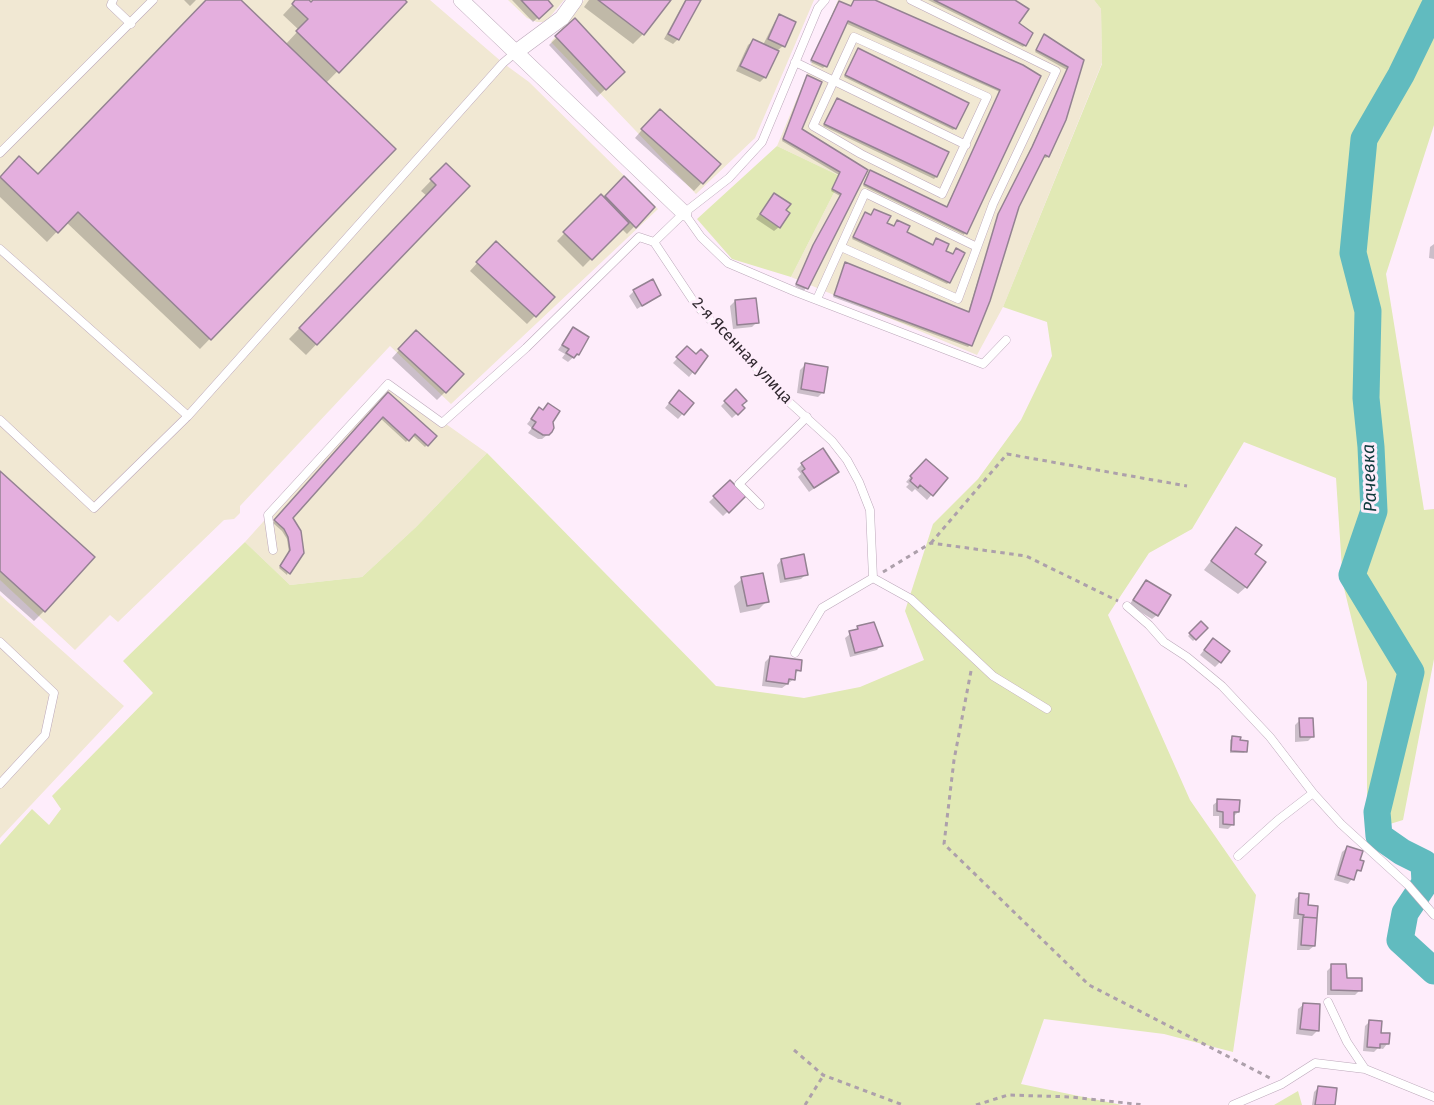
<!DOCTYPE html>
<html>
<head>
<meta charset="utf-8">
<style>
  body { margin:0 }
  canvas { display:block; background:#feedfb }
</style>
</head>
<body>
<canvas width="1434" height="1105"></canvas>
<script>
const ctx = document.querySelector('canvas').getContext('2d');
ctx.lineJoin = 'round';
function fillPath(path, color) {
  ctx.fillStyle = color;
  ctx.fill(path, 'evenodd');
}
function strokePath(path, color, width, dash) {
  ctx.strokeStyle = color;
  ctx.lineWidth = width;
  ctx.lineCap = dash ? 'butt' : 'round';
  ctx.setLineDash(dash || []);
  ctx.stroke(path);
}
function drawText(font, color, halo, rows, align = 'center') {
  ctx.font = font + ' "Fira Sans",sans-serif';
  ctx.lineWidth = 6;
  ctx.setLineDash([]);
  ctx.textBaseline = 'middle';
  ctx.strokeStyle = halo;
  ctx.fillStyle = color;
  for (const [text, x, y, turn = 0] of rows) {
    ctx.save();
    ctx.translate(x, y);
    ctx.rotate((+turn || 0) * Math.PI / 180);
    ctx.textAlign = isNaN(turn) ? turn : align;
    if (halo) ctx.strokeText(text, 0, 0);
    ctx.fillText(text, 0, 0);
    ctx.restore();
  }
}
fillPath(new Path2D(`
  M0,0H430L503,63L529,82L658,209L451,404L390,346L240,506V513L234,519L224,520L118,622L110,615L75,650L0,580Z
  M508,0H564L549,18L543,22H537L527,18Z
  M584,0H814L755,138L696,194L551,42Z
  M838,0H1094L1101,9L1102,63L1003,307L977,355L791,277L842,177L777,146Z
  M388,383L487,453L416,527L362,577L290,585L245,542Z
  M0,595L124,706L0,838Z`), '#f1e8d3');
fillPath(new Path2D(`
  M1094,0H1434V125L1386,274L1424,510L1434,509V659L1403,820L1367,831V682L1343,584L1336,478L1244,442L1192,529L1149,553L1108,615L1190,800L1256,895L1233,1052L1164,1034L1044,1019L1021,1084L1122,1105H0V845L32,809L49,825L61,809L52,796L153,693L123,661L245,542L290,585L362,577L416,527L487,453L716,686L804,698L860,687L924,660L905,611L933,524L978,479L1021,420L1052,356L1047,322L1003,307L1102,64L1101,9Z
  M777,146L842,177L791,277L732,259L697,219Z
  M1298,1091L1302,1105H1274Z`), '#e1e9b5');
fillPath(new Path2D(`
  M184,0H196L190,6Z
  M207,0H238L285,45L299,30L283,15L297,0H307L311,4L314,0H403L405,2L325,84L393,149L200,349L66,222L47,242L0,197V178L19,158L38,176Z
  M512,0H546L551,6L533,22Z
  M589,0H669L643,34L633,44L584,7Z
  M685,0H699L678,39L673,44L664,39Z
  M854,0H872L1023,66L964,235L863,186L868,174L946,208L1000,92L845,23L825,66L823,68L810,62L837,4L839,2L851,8Z
  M928,0H1012L1017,24L1025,45L1023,47Z
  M779,16L783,46L778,50L765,77L760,82L736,71L748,45L753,41L763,45L775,21Z
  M575,20L623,72L597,97L549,45Z
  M1044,36L1082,61L1048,156L1046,158L1043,157L1017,207L970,345L968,347L833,297L845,264L968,313L997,218L1030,150L1067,70L1035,52Z
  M856,52L955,128L953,130L844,77Z
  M806,79L800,130L866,170L804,291L795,286L812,248L840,196L831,191L839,175L782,141Z
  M837,100L947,153L936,177L934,179L823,126Z
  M652,118L719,164L694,191L635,138Z
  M446,165L468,186L306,355L289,339L427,196L421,191Z
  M624,178L653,207L627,234L621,228L583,267L557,241L601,196L604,199Z
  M774,195L784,211L779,227L774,231L756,219Z
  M865,214L893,228L897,222L905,233L932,246L936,240L944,251L949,282L947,284L852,239Z
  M1434,244V259L1429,258L1430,247Z
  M488,251L553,297L527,324L470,271Z
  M634,291L659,295L637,309L629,296Z
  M735,301L757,322L752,327L733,329L730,306Z
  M573,329L577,354L568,362L562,358L565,354L558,350Z
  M408,340L445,392L437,400L392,358Z
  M687,348L695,356H706L689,377L673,363Z
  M805,365L823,392L818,397L797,393L800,370Z
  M736,391L743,408L732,418L721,406Z
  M388,394L435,436L425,447L412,435L406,442L380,418L291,518L300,532L287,575L279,568L289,553L287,539L282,531L273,523Z
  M674,397L692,403L678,419L665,408Z
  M548,405L551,432L542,439H538L528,433L532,428L527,424L535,414L542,411Z
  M802,464L832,476L809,492L798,477L801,474L797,469Z
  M921,465L946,478L927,500L915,489L912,492L906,487L909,484L906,482Z
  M0,473L44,611L34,621L0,591Z
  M730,482L744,496L723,516L709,502Z
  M1236,529L1253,554L1246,587L1238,594L1204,570Z
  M781,560L806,574L801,579L780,583L777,565Z
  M742,579L767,601L759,609L740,613L734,586Z
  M1146,582L1157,615L1152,619L1129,605Z
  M1201,623L1206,628L1193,641L1188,636Z
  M858,628L881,645L877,650L850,657L845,638Z
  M1208,645L1220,662L1215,667L1200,655Z
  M770,657L799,670L794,675V679L782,688L762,686L765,662Z
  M1300,720L1313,736L1308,741L1295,742V725Z
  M1232,738L1246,751L1244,753H1230V740Z
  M1218,801L1238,812L1233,817V824L1228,829L1219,828V816H1213V805Z
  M1347,848L1358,861L1359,870L1348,884L1334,880L1342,852Z
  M1300,895L1307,906L1314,946L1309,950H1297L1299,919H1293L1295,899Z
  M1332,966L1345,980L1360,990L1355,995H1327V971Z
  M1303,1005L1317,1031L1312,1036L1296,1034L1298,1009Z
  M1370,1021L1387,1044L1383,1049L1378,1048L1374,1052L1363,1051L1365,1026Z
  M1319,1087L1334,1105H1312L1314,1092Z`), '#0003');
strokePath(new Path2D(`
  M1434,7L1401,75L1364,139L1353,253L1368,311L1366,398L1371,447L1374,511L1352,575L1411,672L1377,812L1379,836L1402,852L1424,863L1425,883L1405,913L1400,940L1434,971`), '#61bbbf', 27);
const building = new Path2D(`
  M206,0H241L396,149L211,340L78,212L58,233L0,177L19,156L38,174Z
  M295,0H309L311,2L313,0H405L407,2L339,73L296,31L308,19L292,4Z
  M521,0H548L553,6L539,19Z
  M598,0H671L644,35Z
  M686,0H701L679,40L668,34Z
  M854,0H875L1023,65L1041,76L967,234L864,184L870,170L947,207L1000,90L848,21L827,67L811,60L839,1L851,6Z
  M934,0H1015L1029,9L1019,23L1033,33L1026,46Z
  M779,14L796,22L785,47L768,39Z
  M575,18L625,72L606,90L555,36Z
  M1044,34L1084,60L1066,120L1049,157L1045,155L1019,207L990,301L972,346L834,295L845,262L969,312L998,214L1032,147L1068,67L1036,50Z
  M753,39L779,51L766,78L740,66Z
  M858,48L969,103L956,129L845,75Z
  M807,75L822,82L802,129L868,170L808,289L796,284L813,245L841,194L832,189L840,172L783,139Z
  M837,98L949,152L937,177L824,124Z
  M660,109L721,164L703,184L641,129Z
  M446,163L470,186L317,345L299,328L436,185L430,179Z
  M624,176L655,207L636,228L605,196Z
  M774,193L791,204L786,210L790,213L780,228L760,214Z
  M601,194L629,223L592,260L563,232Z
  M874,209L891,216L887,223L894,226L897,220L910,226L907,232L933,245L936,238L949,244L946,251L953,254L956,248L965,253L950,283L853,237L865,212L871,215Z
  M496,241L555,297L536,317L476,262Z
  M653,279L661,295L642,306L633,290Z
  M756,298L759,323L737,325L735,300Z
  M573,327L589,337L579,355L577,354L574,358L566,353L569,349L562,345Z
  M416,330L464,374L446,393L398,349Z
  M687,346L696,354L701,349L708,356L695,374L676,357Z
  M805,363L828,367L824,393L801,389Z
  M736,389L747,401L742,405L745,408L738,415L724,401Z
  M679,390L694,403L684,415L669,403Z
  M388,392L437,436L428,446L415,434L409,441L383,417L293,518L301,531L304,553L290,574L280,566L290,550L288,537L284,529L274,520Z
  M548,403L560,411L553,422L554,428L552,432L549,435H543L532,428L536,422L531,419L539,407L543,410Z
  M823,448L839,472L814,488L802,471L805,469L801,463Z
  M926,459L948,478L933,496L920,485L918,488L910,481L912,478L910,476Z
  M0,471L95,557L45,612L0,571Z
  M730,480L746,496L729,513L713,496Z
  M1236,527L1262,545L1255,554L1266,562L1247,588L1211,561Z
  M804,554L808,575L785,579L781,559Z
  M763,573L769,602L747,606L741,577Z
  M1146,580L1171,595L1158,616L1133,600Z
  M1201,621L1208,628L1196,640L1189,633Z
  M874,622L883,646L855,653L849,631L858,629L857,626Z
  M1213,638L1230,651L1221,663L1204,650Z
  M770,656L802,660L801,671L796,670L795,680L789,679L788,684L766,681Z
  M1299,718H1313L1314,737H1300Z
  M1232,736L1241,737L1240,740L1248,741L1247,752L1231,751Z
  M1217,799L1240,800L1239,812H1234V825L1223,824V812L1217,811Z
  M1347,846L1363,851L1360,860L1364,861L1361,871L1357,870L1354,880L1338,875Z
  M1299,893L1309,894L1308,905L1318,906L1317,918L1303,917L1304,915L1298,914Z
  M1303,917L1317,918L1315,946L1301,945Z
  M1331,964H1346L1347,978H1362V991L1331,990Z
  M1303,1003L1320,1004L1319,1031L1300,1029Z
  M1369,1020L1382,1021L1381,1033H1390L1389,1044H1380V1048L1367,1047Z
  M1318,1086L1337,1088L1335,1105H1315Z`);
fillPath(building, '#e4afde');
strokePath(building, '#948292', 1.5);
const service = new Path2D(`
  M113,0L111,5L131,24
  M854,37L987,97L942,194L861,154L813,126Z
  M795,62L966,145
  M0,153L153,0
  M684,213L701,237L728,263L796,292L983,364L1006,340
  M654,242L696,305L788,401L832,441L847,460L859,482L870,510L873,578
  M654,242L684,213L729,178L762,142L818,8L825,0
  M841,247L958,299L993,204L1056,71L911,0
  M0,249L188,416
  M817,299L865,193L977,247
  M0,420L94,508L188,416L503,63L516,52
  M760,505L739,484L807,417
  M273,550L268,515L388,384L442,423L526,348L639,237L654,242
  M1127,606L1149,625L1164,642L1187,657L1222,686L1270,737L1313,793L1341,824L1408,885L1434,915
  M0,642L54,693L45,735L0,784
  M795,653L822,608L873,578L911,599L993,676L1047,709
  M1238,856L1278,820L1313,793
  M1328,1002L1347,1042L1365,1069
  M1233,1105L1282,1084L1315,1063L1365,1069L1434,1097`);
const minor = new Path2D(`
  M461,0L684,213
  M516,52L562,18L575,0`);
strokePath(service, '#bca8ba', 9);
strokePath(minor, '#bca8ba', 16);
strokePath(new Path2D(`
  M931,543L1007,454L1187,486
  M883,572L931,543L1026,556L1118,601
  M971,671L954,760L944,844L1089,985L1270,1078
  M794,1050L823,1075L903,1105
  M805,1105L823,1076
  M976,1105L1008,1095L1072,1097L1144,1105`), '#ada0ab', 3, [4.5, 4.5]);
strokePath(service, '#fff', 8);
strokePath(minor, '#fff', 15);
drawText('16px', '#312930', '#feedfb', [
  ["2-я Ясенная улица",742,351,47]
]);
drawText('italic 18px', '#0f3a3c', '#feedfb', [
  ["Рачевка",1370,478,-92]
]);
</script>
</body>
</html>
